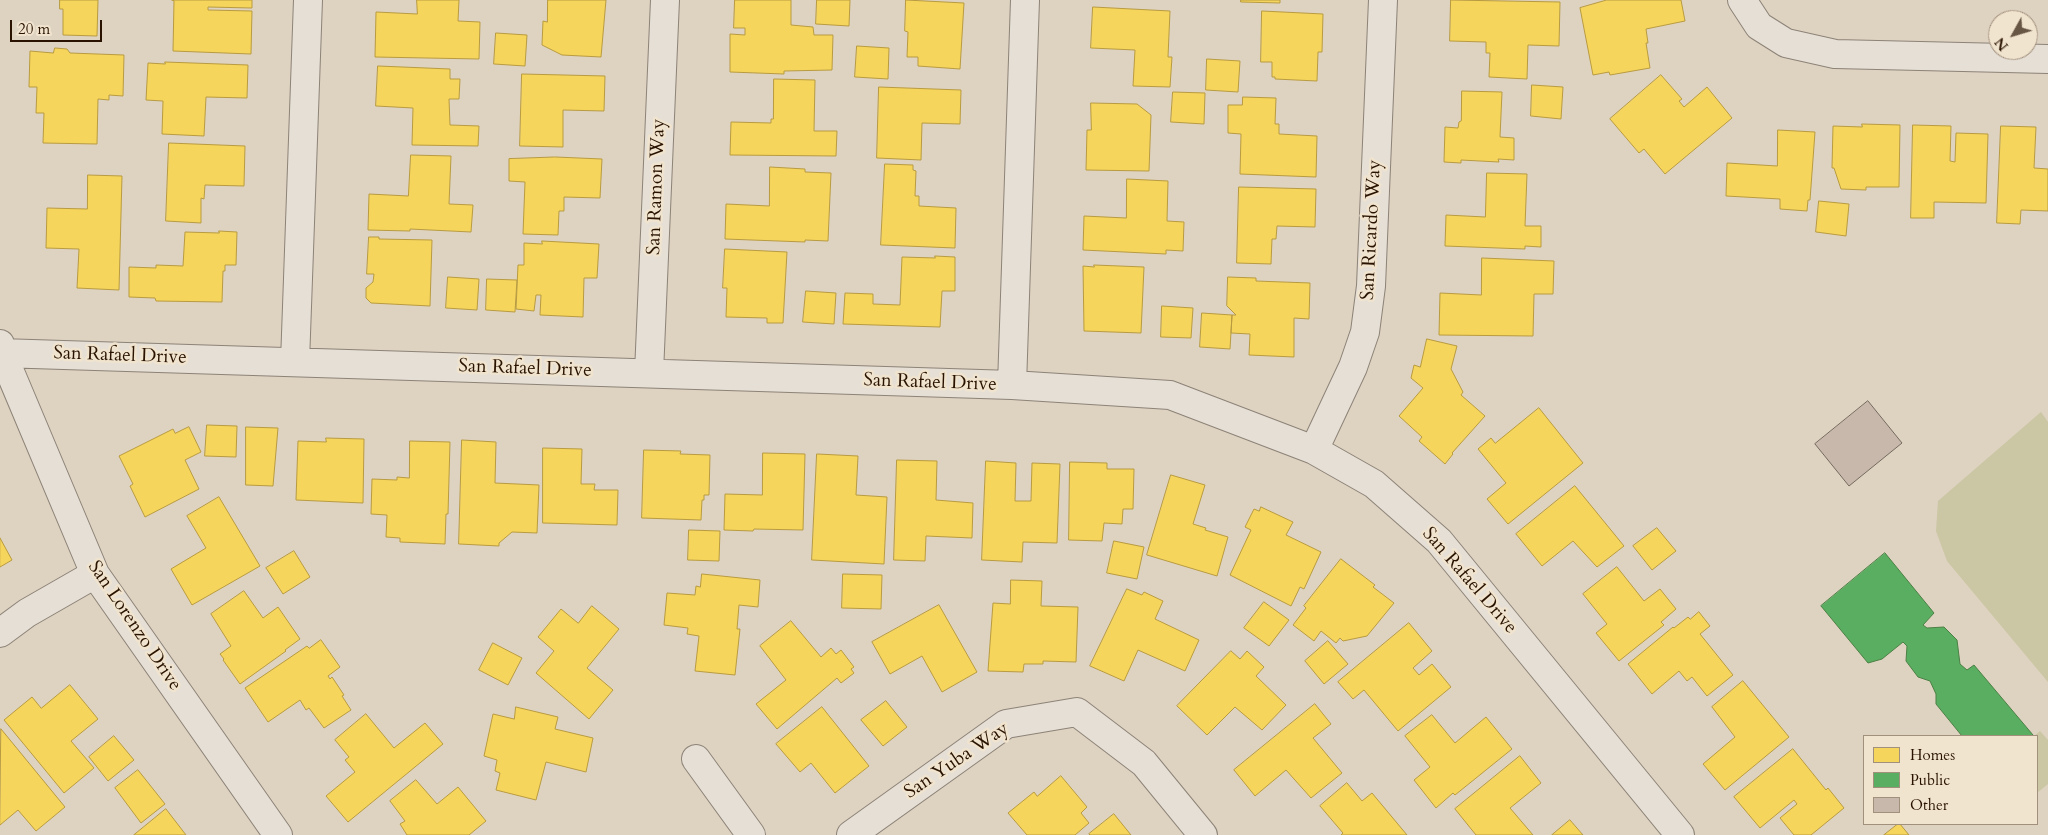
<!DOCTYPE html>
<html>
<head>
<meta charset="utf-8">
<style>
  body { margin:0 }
  #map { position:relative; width:2048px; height:835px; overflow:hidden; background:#ded2c1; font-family:Cardo,serif }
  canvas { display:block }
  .legend { position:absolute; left:1863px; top:735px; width:175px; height:90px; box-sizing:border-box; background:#f1e4cf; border:1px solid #a1907c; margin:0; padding:6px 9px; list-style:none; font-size:15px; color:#291300 }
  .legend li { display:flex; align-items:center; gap:10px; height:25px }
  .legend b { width:25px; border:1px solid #a1907c }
  .north { position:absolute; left:1988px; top:10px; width:50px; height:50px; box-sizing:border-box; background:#f1e4cf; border:1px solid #a1907c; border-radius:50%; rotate:231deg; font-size:14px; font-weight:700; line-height:20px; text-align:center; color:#291300 }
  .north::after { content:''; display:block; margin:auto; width:18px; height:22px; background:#685644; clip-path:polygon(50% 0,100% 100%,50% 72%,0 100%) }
  .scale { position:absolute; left:10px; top:20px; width:92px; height:22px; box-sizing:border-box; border:2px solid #291300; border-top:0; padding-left:6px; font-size:15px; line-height:18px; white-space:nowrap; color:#291300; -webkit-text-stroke:4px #f1e4cf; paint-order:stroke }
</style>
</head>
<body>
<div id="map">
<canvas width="2048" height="835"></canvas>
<ul class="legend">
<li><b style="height:14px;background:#f6d55c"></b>Homes</li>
<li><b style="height:14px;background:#5aae61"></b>Public</li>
<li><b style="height:14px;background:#c8b8ab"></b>Other</li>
</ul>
<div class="north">N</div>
<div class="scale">20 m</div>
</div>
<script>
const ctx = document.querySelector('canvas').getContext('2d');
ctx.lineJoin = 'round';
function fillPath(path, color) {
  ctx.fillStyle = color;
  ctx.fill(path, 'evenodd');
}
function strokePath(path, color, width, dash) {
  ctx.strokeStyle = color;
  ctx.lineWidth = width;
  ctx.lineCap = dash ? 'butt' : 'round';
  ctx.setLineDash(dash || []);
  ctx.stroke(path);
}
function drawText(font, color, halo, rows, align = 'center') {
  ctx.font = font + ' Cardo,serif';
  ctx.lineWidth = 5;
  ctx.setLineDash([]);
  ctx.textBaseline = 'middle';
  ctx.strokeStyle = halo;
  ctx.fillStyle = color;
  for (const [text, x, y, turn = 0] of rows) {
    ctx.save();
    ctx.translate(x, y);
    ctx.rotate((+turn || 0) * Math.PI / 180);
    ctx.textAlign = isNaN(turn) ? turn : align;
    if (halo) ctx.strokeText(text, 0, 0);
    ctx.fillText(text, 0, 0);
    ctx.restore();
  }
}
fillPath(new Path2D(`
  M2041,412L2048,422V682L1947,561L1936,531L1938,501Z
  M2040,731L2048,740V784L2037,793V736H2034Z`), '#cbc6a3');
const homes = new Path2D(`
  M60,0H98L97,36L63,35V9H60Z
  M172,0H252V8L208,7V10L252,11L251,54L173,51L174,1Z
  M417,0H459L458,21L480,22L479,59L375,57L376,12L417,14Z
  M548,0H606L601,57L562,55L542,45L543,21L547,22Z
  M735,0H791V25L813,27L814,35H833L832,70L784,71V74L730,72V34L745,35V28H734Z
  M817,0H850L849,26L816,24Z
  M906,0L964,3L960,69L918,66V57H907L908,32L905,31Z
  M1241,0H1280V3L1241,2Z
  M1451,0L1560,2L1559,46L1528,45L1527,79L1489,77L1490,53H1486V42L1450,41Z
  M1607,0H1681L1685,21L1646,29L1648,43H1646L1650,68L1610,75L1609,72L1593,75L1580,8Z
  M1093,7L1170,11L1168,57H1172L1170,87L1133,86L1135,50L1091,48Z
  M1262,11L1323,14L1322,52H1318L1317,81L1275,79V77H1272V62H1261Z
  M496,33L527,35L525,66L494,64Z
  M857,46L889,48L888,79L855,77Z
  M55,48L67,49L70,53L124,55L123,96L109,95V100L98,99L97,144L43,143L44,113H36L37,87H29L30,51L53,53Z
  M1207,59L1240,61L1238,92L1206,90Z
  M165,62L248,65L247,98L206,97L204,136L162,134L163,101L146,100L148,63L165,64Z
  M378,66L450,69V79H460L459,99H449L450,125L479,126L478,146L412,145L413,108L376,106Z
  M522,74L605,76L604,111L563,110V147L520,146Z
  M1661,75L1682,99L1679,101L1684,107L1707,87L1732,118L1665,174L1644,149L1639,153L1610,119Z
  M774,79L815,80L814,131H837L836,156L730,155L731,122L771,123V119H773Z
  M1532,85L1563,87L1561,119L1531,116Z
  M879,87L961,90L960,124L922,123L921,160L877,158Z
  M1462,91L1502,92L1500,137L1514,138V160L1498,159L1499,162L1461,160V163L1444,162L1445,127L1458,128L1459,122L1461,121Z
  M1173,92L1205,93L1204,124L1171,122Z
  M1243,97L1276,98L1275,124H1279V134L1317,136L1316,177L1240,174L1241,134L1228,133V105H1242Z
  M1091,103L1137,104L1151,115L1149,171L1086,170L1087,130H1091Z
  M1862,124L1900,125L1899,187H1866V190L1841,189L1834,168H1832L1833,126L1862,127Z
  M1913,125L1951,126L1950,161L1955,162L1956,133L1988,134L1986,203L1934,202V218H1911Z
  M2001,126L2036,127L2034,168L2048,169V211L2021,210L2020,224L1997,223Z
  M1778,130L1815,132L1810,200H1808L1807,211L1780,209V199L1726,196L1727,163L1777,166Z
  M169,143L245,146L244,186L205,185L204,199L201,198V223L166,221Z
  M411,155L451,156L449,204L473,205L471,232L410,229V231L368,230L369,194L408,196Z
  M555,157L602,159L600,198L564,197V211H559L558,235L523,234L525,182L509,181V159Z
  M885,164L913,165V170L916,171L915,196H919V206L956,208L955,248L881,245Z
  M770,167L805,169V172L831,173L828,241L805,240V242L725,239L726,204L769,206Z
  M1487,173L1527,174L1525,226H1541V247L1525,246V249L1445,246L1446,215L1485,217Z
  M88,175L122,176L119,290L77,288L79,249L46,248L47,208L87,209Z
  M1127,179L1168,181L1167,221L1184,222L1183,251L1166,250V254L1083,250L1084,216L1126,218Z
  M1239,187L1316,189L1315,227L1277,226L1276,239H1272L1271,264L1237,263Z
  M1819,201L1849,204L1846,236L1816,232Z
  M219,231L237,232L236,265H225V271H223L222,302L156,301L155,298L129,297V267L156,268V265L183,266L185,232L219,233Z
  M369,237H379V239L432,240L430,306L371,303L366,298V288L373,282L374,274H367Z
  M542,241L599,244L597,278H584L583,317L540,315L541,295H536L534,311L516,309L518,265H524V243L542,244Z
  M725,249L787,252L783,323H767V318L726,317L727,288H723Z
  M935,256L955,257V291H942L940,327L843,324L845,293L873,294V304L900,305L902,257L935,258Z
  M1482,258L1554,261L1553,294H1534L1533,336L1439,335L1440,293L1481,295Z
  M1094,265L1144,267L1141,333L1084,331L1083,266L1094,267Z
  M448,277L479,279L477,310L446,308Z
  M1228,277L1256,278V281L1310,283L1309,319L1294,318V357L1249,355L1250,334L1231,333L1232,315H1236L1227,306Z
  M487,279L517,280L515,312L486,310Z
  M806,291L836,293L834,324L803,322Z
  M1162,306L1193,308L1191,338L1161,337Z
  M1202,313L1232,315L1230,349L1200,347Z
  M1427,339L1457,346L1451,369L1463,392L1461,395L1485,416L1452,453L1453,454L1445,464L1419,441L1422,437L1399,416L1423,388L1411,378L1414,365L1420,367Z
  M1539,408L1583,463L1508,524L1487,499L1506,483L1478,449L1491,438L1495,443Z
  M207,425L237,426L236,457L205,456Z
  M189,427L201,452L185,460L199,489L145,517L130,486L133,484L119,456L173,429L175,433Z
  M246,427L278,428L273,486L246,485Z
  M326,438L364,439L363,503L296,500L298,441L326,442Z
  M462,440L496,442L495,483L539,485L537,533L512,532L499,543V546L459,544Z
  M410,441L450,442L448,514H446L445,544L400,542V538L386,537L387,515L371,514L372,479L397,480V477L409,478Z
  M543,448L582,449L581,484H595L594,490H618L617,525L543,523Z
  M644,450L681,451L680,454L710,455L709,495H704V500H702L701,520L642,518Z
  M763,453L805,454L803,530L754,529L753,531L724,530L725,494L762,495Z
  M817,454L858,456L856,495L887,497L884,564L812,560Z
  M897,460L937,461L936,500L973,503L972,538L926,536L925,561L894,560Z
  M986,461L1016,463L1015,501H1031L1032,463L1060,464L1057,543L1023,542L1022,562L982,560Z
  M1070,462L1107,463V469H1134L1133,509H1123L1122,524L1104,523L1102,541L1069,540Z
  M1171,475L1205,485L1193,524L1206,528L1205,530L1228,537L1217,576L1147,555Z
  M1575,486L1624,546L1597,567L1573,541L1542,566L1516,534Z
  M219,497L260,566L192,605L171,569L206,548L187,516Z
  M1261,507L1293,522L1286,535L1321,552L1304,589L1300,587L1291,606L1230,575L1251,530L1245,527L1254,509L1259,511Z
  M1657,528L1676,551L1652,570L1633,546Z
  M689,530L720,531L719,561L688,560Z
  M0,538L12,560L0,567Z
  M1114,541L1144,547L1137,579L1107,573Z
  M294,551L310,577L283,594L266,568Z
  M1341,559L1375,585L1373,587L1394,603L1367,636L1343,641L1340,638L1336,643L1321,631L1314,641L1293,625L1306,608L1304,606Z
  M1617,567L1644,601L1660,589L1676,609L1661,622L1664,625L1619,661L1596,633L1607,624L1583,594Z
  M702,574L760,580L758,607L739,605L737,629H740L735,675L695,671L699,636L687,634L688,628L664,625L667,593L695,595L696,586L700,587Z
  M843,574L882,575L881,609L842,608Z
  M1011,580L1042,581L1041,606L1078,607L1076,662L1043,661V664H1024L1023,672L988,671L993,603L1010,604Z
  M1127,589L1142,595L1144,592L1163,601L1155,619L1199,640L1185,671L1138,650L1124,681L1090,666Z
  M244,591L263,618L278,607L300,639L285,650L286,651L240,684L223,660L224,659L220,654L231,646L211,614Z
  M1264,602L1289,620L1269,646L1244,628Z
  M939,605L977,672L942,692L922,656L890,674L872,642Z
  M592,606L619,629L587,668L613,690L589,719L536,673L554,651L538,637L561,609L578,623Z
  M1699,612L1710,626L1700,634L1733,675L1707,696L1692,677L1687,681L1679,671L1652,694L1628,664L1673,627L1674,628L1688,617L1690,619Z
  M791,621L821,657L831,648L836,654L841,650L854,667L851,669L854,673L841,683L837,678L777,729L756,704L786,680L760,646Z
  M1409,623L1432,651L1413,668L1419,675L1432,664L1451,687L1398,731L1364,690L1353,699L1338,682Z
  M321,640L340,667L328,676L330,679L332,677L344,695L342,696L351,710L324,728L309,708L306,710L300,700L268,722L245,688L307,646L309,648Z
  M1328,641L1348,664L1324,684L1305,661Z
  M493,643L522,658L508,685L479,670Z
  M1231,651L1240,659L1247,651L1264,667L1256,676L1286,705L1262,730L1235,707L1207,735L1177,706Z
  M1743,681L1789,737L1725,790L1703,764L1735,737L1712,707Z
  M70,685L98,719L71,741L94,768L64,793L4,720L32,697L41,708Z
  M886,701L907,727L883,746L861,720Z
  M1315,704L1331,724L1313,738L1342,773L1311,798L1286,770L1255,796L1234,770Z
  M516,707L558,717L555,729L593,738L586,772L546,762L536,800L496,790L500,773L495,771L497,760L484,756L493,714L514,719Z
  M822,707L869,766L835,793L811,763L800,772L776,744Z
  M366,714L394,748L425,723L443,744L348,822L326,796L355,772L345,760L349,757L335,740Z
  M1432,715L1455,743L1486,717L1512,749L1455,795L1453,793L1436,808L1414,780L1430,767L1405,736Z
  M1,729L65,807L36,831L18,810L0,825Z
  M114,736L134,760L108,781L89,757Z
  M1793,749L1826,790L1828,788L1844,808L1811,835H1794L1780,818L1797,804L1794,800L1760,828L1734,797Z
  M1520,756L1541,783L1510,808L1533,835H1476L1455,809Z
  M138,770L165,804L141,823L115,788Z
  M1061,776L1087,807L1081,813L1089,823L1075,835H1027L1008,813L1034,792L1037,796Z
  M416,780L437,804L458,787L486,821L469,835H407L400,824L405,821L390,801Z
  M1347,783L1362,801L1372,793L1407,835H1341L1343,833L1320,806Z
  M166,809L186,835H134Z
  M1114,814L1131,835H1090L1089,834Z
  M1570,820L1583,835H1552Z
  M1898,824H1900L1909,835H1884Z`);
fillPath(homes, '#f6d55c');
strokePath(homes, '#b89b40', 1);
const public = new Path2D(`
  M1885,553L1934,613L1923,625L1927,628L1944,627L1957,640L1960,664L1967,670L1974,665L2033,735L2032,736H1962L1936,704V694L1930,681L1918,677L1906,661L1907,646L1903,642L1882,659L1868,663L1821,606Z`);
fillPath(public, '#5aae61');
strokePath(public, '#4b8044', 1);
const building = new Path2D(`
  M1868,401L1902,443L1849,486L1815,444Z`);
fillPath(building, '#c8b8ab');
strokePath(building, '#736a5e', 1);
const minor = new Path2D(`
  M1742,0L1759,26L1786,43L1835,54L2048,59
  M0,344L2,353L95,574L278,835
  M0,353L1012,385L1170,395L1314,450L1374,484L1439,541L1680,835
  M295,362L308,0
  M649,373L665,0
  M1012,385L1025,0
  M1314,450L1353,367L1365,332L1371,286L1383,0
  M0,633L27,613L95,574
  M696,759L751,835
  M851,835L1006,724L1077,712L1144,763L1203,835`);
strokePath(minor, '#8d8377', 30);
strokePath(minor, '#e5dfd6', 28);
drawText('19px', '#291300', '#f1e4cf', [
  ["San Ramon Way",657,187,-88],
  ["San Ricardo Way",1372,230,-87],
  ["San Rafael Drive",120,356,2],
  ["San Rafael Drive",525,369,2],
  ["San Rafael Drive",930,383,2],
  ["San Rafael Drive",1469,581,49],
  ["San Lorenzo Drive",134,626,56],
  ["San Yuba Way",957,761,-34]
]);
</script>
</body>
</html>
